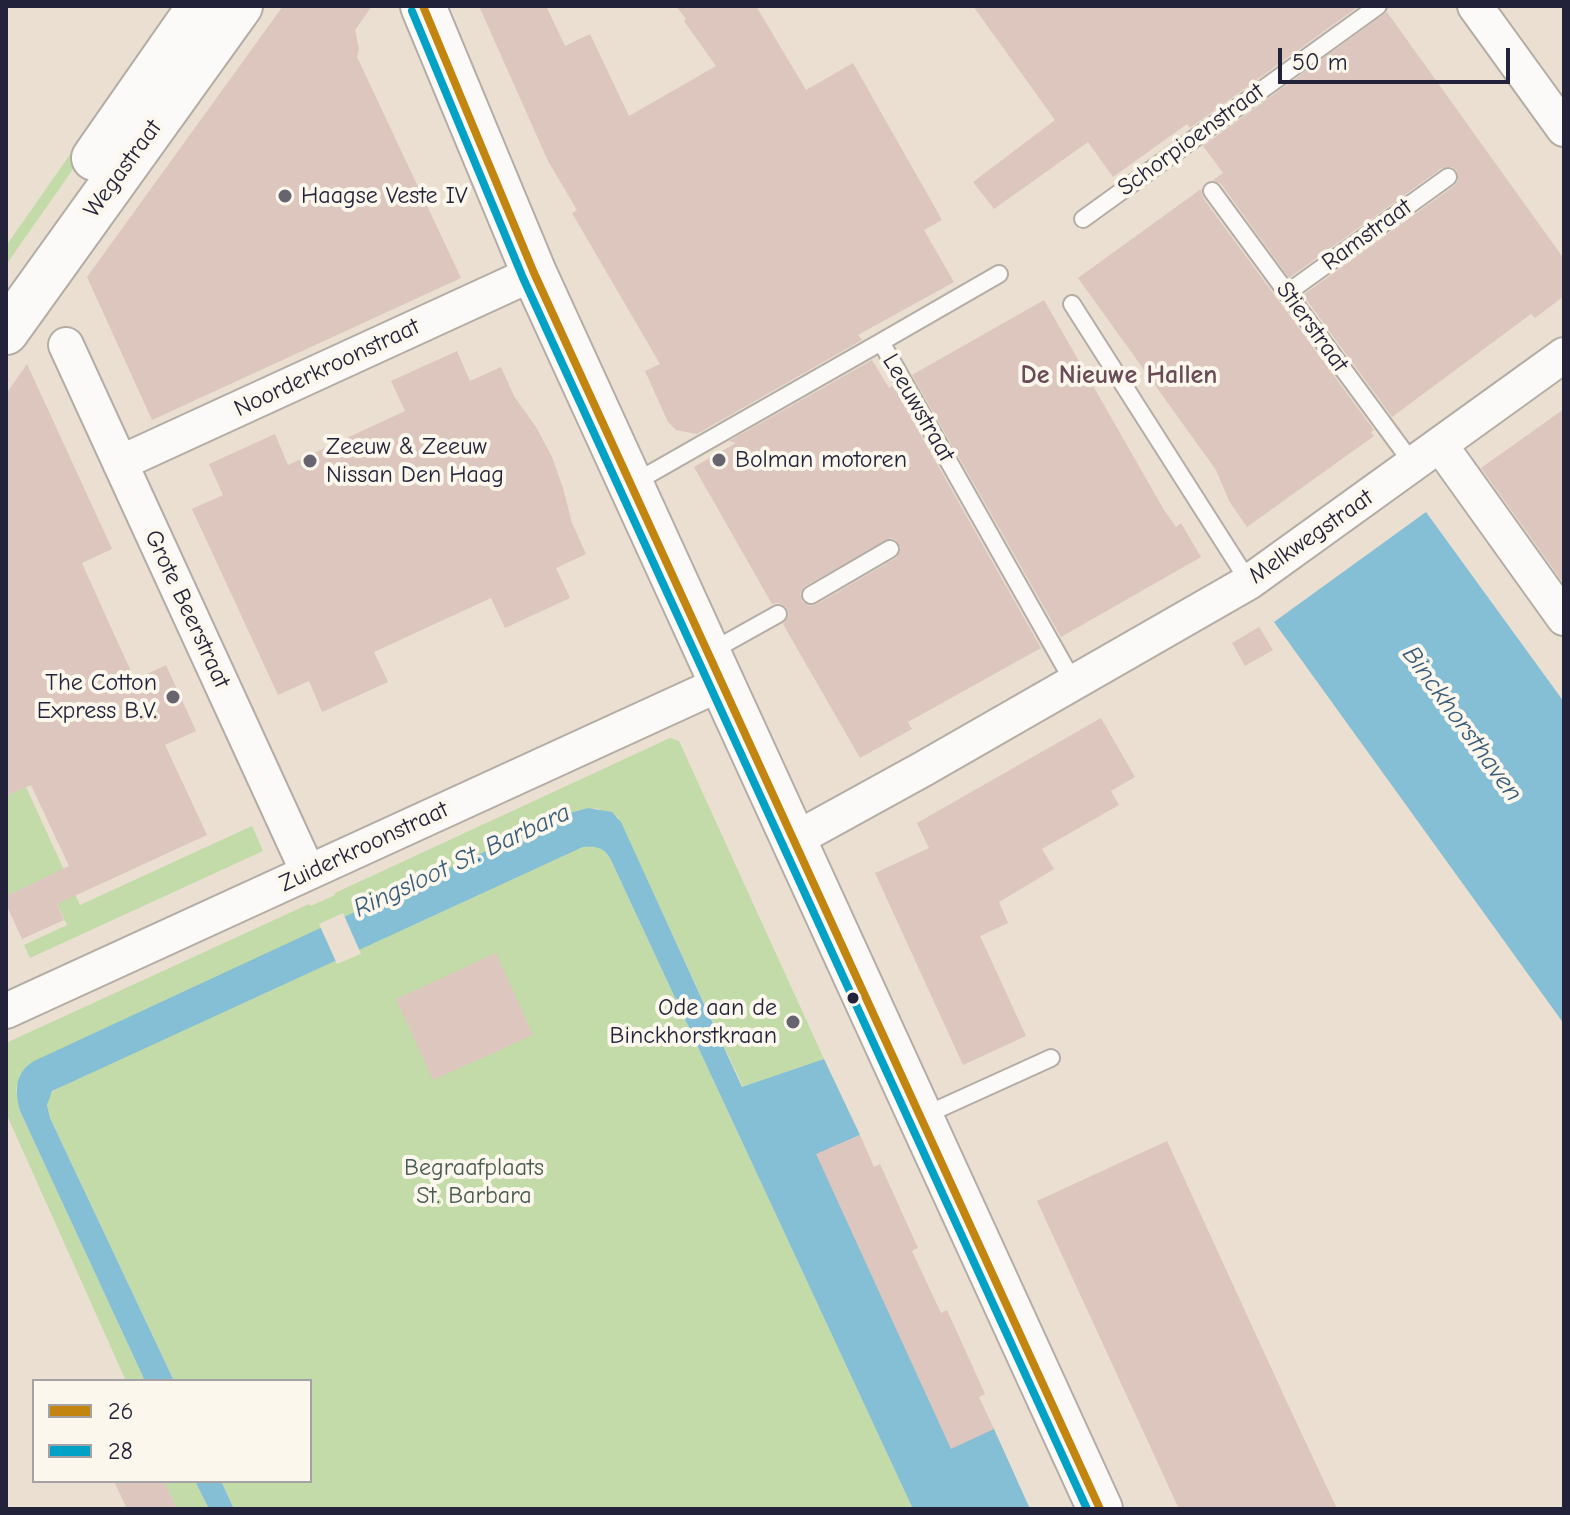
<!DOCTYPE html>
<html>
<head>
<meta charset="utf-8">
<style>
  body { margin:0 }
  #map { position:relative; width:1570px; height:1515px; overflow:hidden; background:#eadfd0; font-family:"Comic Neue",sans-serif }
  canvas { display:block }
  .frame { position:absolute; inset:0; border:8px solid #22223b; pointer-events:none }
  .legend { position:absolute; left:32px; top:1379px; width:280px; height:104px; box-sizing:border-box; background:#fbf7ec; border:2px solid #a4a2a5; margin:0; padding:10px 14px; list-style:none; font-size:24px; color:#22223b }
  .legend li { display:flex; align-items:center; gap:16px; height:40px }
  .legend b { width:40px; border:2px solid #a4a2a5 }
  .scale { position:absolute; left:1278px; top:48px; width:232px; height:36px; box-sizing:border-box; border:4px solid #22223b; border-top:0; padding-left:10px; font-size:24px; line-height:28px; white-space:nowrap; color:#22223b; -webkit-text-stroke:6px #fbf7ec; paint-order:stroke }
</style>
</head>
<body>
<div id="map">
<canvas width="1570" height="1515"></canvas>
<div class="frame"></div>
<ul class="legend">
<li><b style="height:10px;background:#c2850f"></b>26</li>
<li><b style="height:10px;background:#02a2c7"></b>28</li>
</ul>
<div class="scale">50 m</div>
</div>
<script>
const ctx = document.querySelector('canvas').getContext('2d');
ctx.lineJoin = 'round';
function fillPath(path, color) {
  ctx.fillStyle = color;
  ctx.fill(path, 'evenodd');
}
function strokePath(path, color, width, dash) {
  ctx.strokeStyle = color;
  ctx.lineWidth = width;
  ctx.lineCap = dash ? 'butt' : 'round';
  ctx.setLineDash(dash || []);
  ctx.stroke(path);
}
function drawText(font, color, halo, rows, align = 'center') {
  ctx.font = font + ' "Comic Neue",sans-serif';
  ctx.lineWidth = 8;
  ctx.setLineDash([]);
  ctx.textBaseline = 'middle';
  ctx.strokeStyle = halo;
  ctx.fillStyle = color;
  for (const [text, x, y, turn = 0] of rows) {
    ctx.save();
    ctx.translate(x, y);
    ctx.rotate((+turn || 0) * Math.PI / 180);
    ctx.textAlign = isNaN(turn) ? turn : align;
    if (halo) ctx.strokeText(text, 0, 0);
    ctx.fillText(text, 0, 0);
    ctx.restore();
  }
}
fillPath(new Path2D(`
  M174,6H187L6,265V246Z
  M670,738L679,741L824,1059L743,1087L618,817L596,808L566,814L20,1074L16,1089L20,1111L145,1381H126L6,1113V1043L309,904L311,906L335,895V893Z
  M26,787L80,905L252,826L263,851L30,958L24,945L67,925L45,878L6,896V796Z
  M594,846L602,849L610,858L913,1509H234L221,1481H310V1381H174L50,1118L47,1105L50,1094L60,1086L583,847Z
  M164,1481H195L209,1509H177Z`), '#c2dba8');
fillPath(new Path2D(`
  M1426,512L1564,702V1024L1274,622Z
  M588,808L612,812L621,822L742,1087L824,1059L860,1135L817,1154L994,1429L1030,1509H913L610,858C603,847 596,846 583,847L52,1091L47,1105L50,1118L174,1381H145L20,1111C15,1091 14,1073 34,1061L566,814Z
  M195,1481H221L234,1509H209Z`), '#85bfd5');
fillPath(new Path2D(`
  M343,913L361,954L337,964L319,924Z`), '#eadfd0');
fillPath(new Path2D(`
  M283,6H372L355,30L359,49L357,57L461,278L152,420L87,277Z
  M479,6H546L565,46L590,34L629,116L716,66L684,21L686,19L676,6H756L806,90L853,63L942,220L924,230L954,282L858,335L862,340L697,434L676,430L668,422L645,371L660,364L572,213L577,210L548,161Z
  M973,6H1359L1190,128L1187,124L1113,177L1088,142L994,209L973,182L1055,120Z
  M1387,12L1564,259V296L1535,318L1531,314L1392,417L1303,295L1454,186L1458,181L1457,171L1452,167L1442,168L1289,278L1221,184L1213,180L1223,173L1203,146Z
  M1201,189L1203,198L1374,430L1371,432L1374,436L1247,527L1229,501L1216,470L1078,278Z
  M1044,300L1164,510L1176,527L1181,523L1201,557L1061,637L912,375Z
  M457,351L470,381L501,367L514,396L536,427L552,457L563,488L572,523L586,554L556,568L570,598L505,628L491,598L374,652L388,682L322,712L309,681L278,695L192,509L223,495L209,464L275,434L288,465L405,411L391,381Z
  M872,360L889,388L893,386L1041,648L908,722L912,729L860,758L783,624L789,615L787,608L779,603L772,604L694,467L736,443L729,441ZM891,538L896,540L901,548L896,558L817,604L810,606L802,601L800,594L805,586Z
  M27,364L112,549L82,563L108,621L135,680L166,665L196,731L165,745L207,835L57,904L64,920L22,939L6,904V896L69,866L31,785L6,796V394Z
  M1564,409V584L1481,468Z
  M1259,627L1273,650L1245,666L1232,643Z
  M1101,718L1135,777L1111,791L1119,805L1042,849L1054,869L999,902L1008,923L980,936L1026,1036L963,1065L875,873L929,848L917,823Z
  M496,953L533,1035L433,1080L396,999Z
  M860,1135L874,1167L880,1164L918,1248L912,1251L926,1281L941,1313L947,1310L985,1394L979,1397L994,1429L951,1449L816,1154Z
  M1167,1141L1285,1398L1337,1509H1179L1037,1201Z
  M114,1481H164L177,1509H127Z`), '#dcc6be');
const lane = new Path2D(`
  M1212,191L1413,464
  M1083,219L1378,6
  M1287,293L1448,177
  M1072,304L1249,582
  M881,342L999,274
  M632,484L881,342L1074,683
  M811,595L890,549
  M710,652L778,614
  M921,1117L1051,1058`);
const street = new Path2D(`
  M1475,6L1564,129
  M66,345L308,872
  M1440,445L1564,618
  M120,463L534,273
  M794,840L923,769L1249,582L1564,355
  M6,1011L722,683`);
const secondary = new Path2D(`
  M423,6L534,273L1100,1509
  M94,158L200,6
  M6,332L240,6`);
strokePath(lane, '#b4ada6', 20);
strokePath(street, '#b4ada6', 38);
strokePath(secondary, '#b4ada6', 48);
strokePath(lane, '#fcfaf8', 16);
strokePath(street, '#fcfaf8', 34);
strokePath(secondary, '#fcfaf8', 44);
strokePath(new Path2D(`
  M423,6L534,273L1100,1509`), '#c2850f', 8);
strokePath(new Path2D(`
  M412,11L523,278L1087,1509`), '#02a2c7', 8);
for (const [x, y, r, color] of [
  [285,196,8,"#68646f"],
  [719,460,8,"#68646f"],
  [310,461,8,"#68646f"],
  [173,697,8,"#68646f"],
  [853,998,7,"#22223b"],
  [793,1022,8,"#68646f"]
]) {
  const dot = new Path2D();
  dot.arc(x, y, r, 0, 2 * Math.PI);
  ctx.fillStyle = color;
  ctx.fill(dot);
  strokePath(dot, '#fbf7ec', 3);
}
drawText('24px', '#22223b', '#fbf7ec', [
  ["Schorpioenstraat",1191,140,-36],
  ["Wegastraat",123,169,-54],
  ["Ramstraat",1367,235,-36],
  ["Stierstraat",1312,327,54],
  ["Noorderkroonstraat",327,368,-25],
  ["Leeuwstraat",918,408,60],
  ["Melkwegstraat",1311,537,-35],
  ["Grote Beerstraat",187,609,65],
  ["Zuiderkroonstraat",364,847,-25]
]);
drawText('24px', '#22223b', '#fbf7ec', [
  ["Haagse Veste IV",301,196],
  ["Zeeuw & Zeeuw",326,447],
  ["Nissan Den Haag",326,475],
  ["Bolman motoren",735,460],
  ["The Cotton",157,683,"right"],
  ["Express B.V.",157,711,"right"],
  ["Ode aan de",777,1008,"right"],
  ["Binckhorstkraan",777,1036,"right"]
], 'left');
drawText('24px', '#485952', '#fbf7ec', [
  ["Begraafplaats",474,1168],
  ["St. Barbara",474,1196]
]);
drawText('bold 26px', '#6a4c59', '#fbf7ec', [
  ["De Nieuwe Hallen",1119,376]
]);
drawText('italic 26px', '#385b79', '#fbf7ec', [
  ["Binckhorsthaven",1462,724,54],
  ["Ringsloot St. Barbara",462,861,-25]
]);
</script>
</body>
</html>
